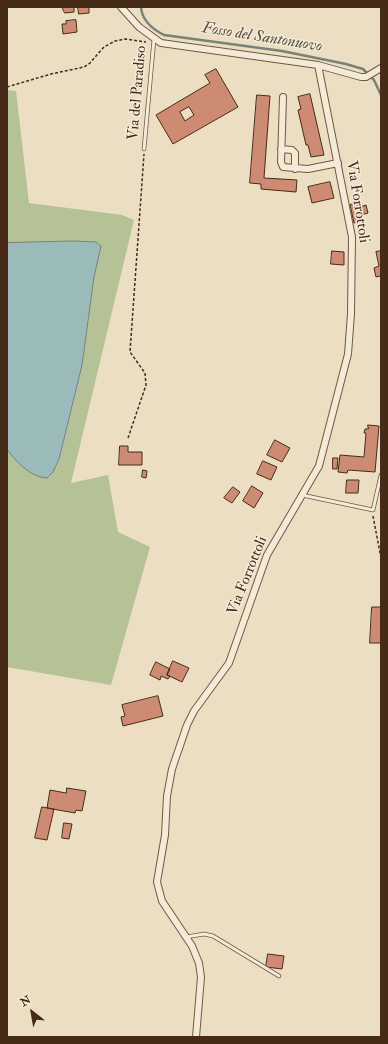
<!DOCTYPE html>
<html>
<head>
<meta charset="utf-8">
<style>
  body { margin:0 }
  #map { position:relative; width:388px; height:1044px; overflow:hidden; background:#ecdec3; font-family:"IM FELL Double Pica",serif }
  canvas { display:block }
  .frame { position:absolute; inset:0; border:8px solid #462c18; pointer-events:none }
  .north { position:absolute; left:12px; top:992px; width:40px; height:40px; -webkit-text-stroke:3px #f3ead8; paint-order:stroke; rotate:329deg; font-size:11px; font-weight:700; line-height:16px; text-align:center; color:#462c18 }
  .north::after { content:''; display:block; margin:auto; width:14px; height:18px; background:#462c18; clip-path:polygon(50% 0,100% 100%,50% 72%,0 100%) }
</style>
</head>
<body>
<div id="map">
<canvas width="388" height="1044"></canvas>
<div class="frame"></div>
<div class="north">N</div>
</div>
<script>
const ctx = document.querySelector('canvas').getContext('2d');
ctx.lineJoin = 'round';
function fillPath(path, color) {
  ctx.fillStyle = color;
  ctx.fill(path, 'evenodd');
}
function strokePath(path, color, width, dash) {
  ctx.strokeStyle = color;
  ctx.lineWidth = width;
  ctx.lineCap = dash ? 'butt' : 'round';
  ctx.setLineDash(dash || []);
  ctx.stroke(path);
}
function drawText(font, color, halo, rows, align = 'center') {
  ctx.font = font + ' "IM FELL Double Pica",serif';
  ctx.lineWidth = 3;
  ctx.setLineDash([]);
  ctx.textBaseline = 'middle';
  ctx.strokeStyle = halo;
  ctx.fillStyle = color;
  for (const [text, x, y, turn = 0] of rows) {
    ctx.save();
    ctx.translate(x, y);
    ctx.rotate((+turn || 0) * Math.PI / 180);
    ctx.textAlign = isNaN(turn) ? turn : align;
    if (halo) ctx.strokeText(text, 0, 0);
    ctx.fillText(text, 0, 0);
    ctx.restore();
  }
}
fillPath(new Path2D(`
  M7,90L16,91L29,203L122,215L134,220L71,483L108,475L118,532L150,547L111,685L7,667Z`), '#b5c295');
const water = new Path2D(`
  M73,241L96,242L101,246L94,277L82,365L59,459L53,472L47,478C32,478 15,461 7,449V243Z`);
fillPath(water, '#9bbbbb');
strokePath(water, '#79827a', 1);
strokePath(new Path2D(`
  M141,7C142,21 152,29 164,35L282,51L346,64L363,69L374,80L381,95`), '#79827a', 2.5);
const building = new Path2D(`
  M62,7H74V12L65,13Z
  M78,7H91H89V13L79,14Z
  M76,20L77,32L63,34L62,24H66V21Z
  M216,69L238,107L173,144L156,115L210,83L205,75ZM189,107L194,115L185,121L180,112Z
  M310,94L324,155L311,157L308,145H306L298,110L301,109L298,97Z
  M257,95L270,96L264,178L297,180L296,192L261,189V184L250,183Z
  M330,182L334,198L312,203L308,187Z
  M359,203L360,207L366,205L368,213L361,215L363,221L354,223L350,205Z
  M332,251L344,252V265L331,264Z
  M381,251V276L376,277L374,268L379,266L376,252Z
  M368,425L379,426L375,472L348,470L347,473L338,472L340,455L364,457L366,433H364L365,429H368Z
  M275,440L290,448L282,462L267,455Z
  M120,446H128V452H142V465H119Z
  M333,458H338L337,469H333Z
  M263,461L277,467L271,480L257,474Z
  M143,470L147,471L146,478L142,477Z
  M347,480H359L358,493H346Z
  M252,486L263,493L254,508L243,501Z
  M233,487L240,492L232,503L224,498Z
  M372,607H381V643H370Z
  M173,661L189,668L182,682L167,675Z
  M156,662L170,669L167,675L170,676L168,679L161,676L160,680L150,675Z
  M158,696L163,716L123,726L121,717L125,716L122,705Z
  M67,788L86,791L82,811L76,810L75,813L47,808L50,790L66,793Z
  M42,807L54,809L47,840L35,838Z
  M64,823L72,824L69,839L62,838Z
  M268,954L284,956L282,969L266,967Z`);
fillPath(building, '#cc8b72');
strokePath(building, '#462c18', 1);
const service = new Path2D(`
  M144,149L154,39
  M302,495L373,510L381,475
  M186,937L204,934L213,936L279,976`);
const minor = new Path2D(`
  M121,7L139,27L161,43L318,65L361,77H366L381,68
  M283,97L281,162L283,167L308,169L338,163
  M281,149L292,150L295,153V169
  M196,1037L201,977L199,963L192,946L162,901L157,882L165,835L167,796L172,769L187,725L194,711L229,663L267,555L319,466L348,354L351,314L352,237L318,65`);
strokePath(service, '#705843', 4.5);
strokePath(minor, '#705843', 8);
strokePath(new Path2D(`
  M7,87L51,74L84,67L90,63L104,47L115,41L125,39L146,42
  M128,438L146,385L145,373L130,352L144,154
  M373,516L381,558`), '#462c18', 1.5, [3, 2]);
strokePath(service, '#f3ead8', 3);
strokePath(minor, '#f3ead8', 6);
drawText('15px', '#462c18', '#f3ead8', [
  ["Via del Paradiso",138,93,-85],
  ["Via Forrottoli",357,202,81],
  ["Via Forrottoli",248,576,-68]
]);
drawText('italic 16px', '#5b5041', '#f3ead8', [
  ["Fosso del Santonuovo",262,38,9]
]);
</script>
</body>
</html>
